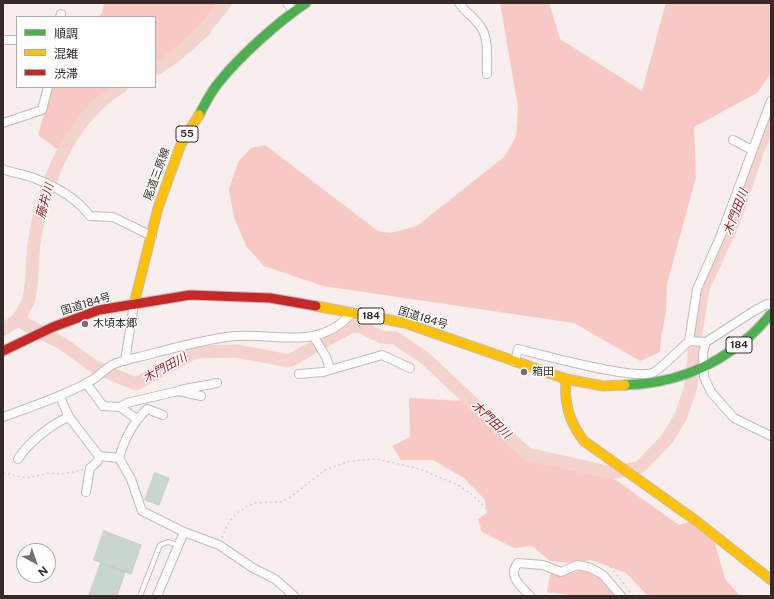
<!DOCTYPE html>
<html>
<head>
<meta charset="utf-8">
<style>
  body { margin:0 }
  #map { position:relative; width:774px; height:599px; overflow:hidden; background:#f8eeed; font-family:"Public Sans","Noto Sans JP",sans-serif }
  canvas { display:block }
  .frame { position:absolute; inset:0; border:4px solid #362a29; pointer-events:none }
  .legend { position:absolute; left:16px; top:16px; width:140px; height:72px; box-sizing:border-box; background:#fff; border:1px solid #afaaa9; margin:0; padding:5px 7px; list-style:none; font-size:12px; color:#362a29 }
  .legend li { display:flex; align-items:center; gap:8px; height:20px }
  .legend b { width:20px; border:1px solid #afaaa9 }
  .north { position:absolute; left:16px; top:543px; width:40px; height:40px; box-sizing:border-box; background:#fff; border:1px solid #afaaa9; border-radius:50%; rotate:140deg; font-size:11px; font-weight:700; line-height:16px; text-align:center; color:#362a29 }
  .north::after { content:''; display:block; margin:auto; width:14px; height:18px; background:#7a6f6e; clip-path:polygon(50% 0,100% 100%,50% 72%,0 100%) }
</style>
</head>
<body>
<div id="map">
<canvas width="774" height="599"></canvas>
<div class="frame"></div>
<ul class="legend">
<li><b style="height:5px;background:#4caf50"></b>順調</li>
<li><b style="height:5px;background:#ffc107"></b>混雑</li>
<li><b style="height:5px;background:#c62828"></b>渋滞</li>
</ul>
<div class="north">N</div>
</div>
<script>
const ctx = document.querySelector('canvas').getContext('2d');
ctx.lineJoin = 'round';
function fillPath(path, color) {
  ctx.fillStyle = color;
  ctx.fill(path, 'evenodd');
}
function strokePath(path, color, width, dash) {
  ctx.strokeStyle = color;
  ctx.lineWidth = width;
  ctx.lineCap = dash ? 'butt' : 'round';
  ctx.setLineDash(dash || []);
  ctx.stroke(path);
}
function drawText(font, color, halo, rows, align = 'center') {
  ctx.font = font + ' "Public Sans","Noto Sans JP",sans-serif';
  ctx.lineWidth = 3;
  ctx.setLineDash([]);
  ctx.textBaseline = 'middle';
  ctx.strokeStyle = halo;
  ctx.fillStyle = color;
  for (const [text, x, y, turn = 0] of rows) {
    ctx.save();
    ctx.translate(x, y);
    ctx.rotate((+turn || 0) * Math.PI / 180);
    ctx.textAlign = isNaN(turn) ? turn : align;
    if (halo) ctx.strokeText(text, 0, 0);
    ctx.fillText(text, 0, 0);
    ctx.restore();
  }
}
fillPath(new Path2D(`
  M104,3H220L210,34L176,63L155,74V17H99L102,13Z
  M500,3H549L560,39L642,91L666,3H771V73L757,93L694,127L696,177L667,284L666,312L661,337L660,352L640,361L574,323L323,286L264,266L246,246L234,217L229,189L238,162L251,148L265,145L378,231L390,233L417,226L504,157L516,137L518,107Z
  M52,87H130L81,116L61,152L38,135Z
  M409,398L466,401L521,456L573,470L597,473L616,480L679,525L689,522L715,543L725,579L740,596H648L626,573L592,560L571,563L550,561L532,546L514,548L482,532L478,519L487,513L485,500L464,478L433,460H401L392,446L410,437Z
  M587,569L604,579L614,596H578L547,592L550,574H567Z`), '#f8c9c4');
strokePath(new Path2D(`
  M155,69C184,54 206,29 225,3
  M18,320L63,344L95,367L136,384L195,352L236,351L289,361L352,326L361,327L382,337L395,338L425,358L527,454L612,473L640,467L667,439L681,416L691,386L696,333L703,289L733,223L759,147L771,123
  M3,329C16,322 17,322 24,309C25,306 27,304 28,301C33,288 32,259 34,244C42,187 70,117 121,87`), '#f4d3cf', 13);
const building = new Path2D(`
  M155,473L169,478L159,505L145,500Z
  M104,531L141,545L131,574L94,560Z
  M101,563L125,572L117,596H89Z`);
fillPath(building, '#c8d6cb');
strokePath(building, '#c9c9c5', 1);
const lane = new Path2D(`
  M140,596L160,545L168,542L178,545`);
const street = new Path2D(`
  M287,3L294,11
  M459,3C465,12 474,17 480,26C490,38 486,59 487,74
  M60,17L61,14
  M3,40H17
  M3,123L42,110L48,87
  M733,140L752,150
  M3,169C14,174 26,174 36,179C57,187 77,199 90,216L113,217L152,236
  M314,337L326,357L330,369
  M689,341L697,289L721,235L771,101
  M706,342L703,353L704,377L711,392L734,418L771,436
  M125,361L134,304
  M515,362L518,349C542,355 633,380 652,373C659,371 682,347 689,341L706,342L754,311L767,304L771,305
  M299,374L323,372L382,355L410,368
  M86,383L103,406L120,407L137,419
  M180,390L217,383
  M60,397L69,417L99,456L119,458L131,479L142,511L184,532L219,545L253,568L275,579L294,596
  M120,407L127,403L178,391L201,396
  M3,417C33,406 64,396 92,380C99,376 105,369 112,365C122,360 135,358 147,355C173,348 199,341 226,337C273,330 315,354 352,313
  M119,458C125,438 132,424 147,409L163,415
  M18,459C27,444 52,423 69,417
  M86,492L90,468L97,462L99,456
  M157,596L184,532
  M530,596C521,586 507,576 518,563L543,565L561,572L577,565L591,568L603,575L621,596`);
const fast = new Path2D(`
  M199,115C205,104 211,91 220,81C241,55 278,22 306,3
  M625,385C669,384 711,369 745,340C755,333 763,323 771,314`);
const slow = new Path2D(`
  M134,304L158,208L181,144L199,115
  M316,306L405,323L566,379L603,386L625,385
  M566,379C564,403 569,422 584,441L695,520L771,580`);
const jam = new Path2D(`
  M3,351L53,327L99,310L190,295L270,298L316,306`);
strokePath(lane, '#c4bab9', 6);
strokePath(street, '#c4bab9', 10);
strokePath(fast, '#c4bab9', 11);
strokePath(slow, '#c4bab9', 11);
strokePath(jam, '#c4bab9', 11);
strokePath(new Path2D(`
  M770,144H771
  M3,473L27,478L49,473L61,474L83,470
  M222,538L227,525L237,513L246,507L255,503L280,502L289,498L325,470L350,461L377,459L420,469L460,486L471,494L509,530L558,553C567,554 571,550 578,550C603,548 620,580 633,596`), '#d5d0cf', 1.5, [2, 3]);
strokePath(lane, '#fefcfc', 4);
strokePath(street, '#fefcfc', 8);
strokePath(fast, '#4caf50', 9);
strokePath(slow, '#ffc107', 9);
strokePath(jam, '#c62828', 9);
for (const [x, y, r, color] of [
  [85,324,4,"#7a6f6e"],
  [524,372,4,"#7a6f6e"]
]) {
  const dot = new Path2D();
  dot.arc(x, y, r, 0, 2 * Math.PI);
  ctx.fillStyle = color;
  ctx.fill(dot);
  strokePath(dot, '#fff', 1.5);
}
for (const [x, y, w] of [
  [187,134,22],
  [371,316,26],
  [739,345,26]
]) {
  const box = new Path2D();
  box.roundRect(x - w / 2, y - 8, w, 16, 3);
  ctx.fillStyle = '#fff';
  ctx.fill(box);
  strokePath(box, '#362a29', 1);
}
drawText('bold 10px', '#362a29', null, [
  ["55",187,134],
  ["184",371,316],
  ["184",739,345]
]);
drawText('11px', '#362a29', '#fff', [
  ["尾道三原線",157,174,-70],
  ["国道184号",86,304,-17],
  ["国道184号",423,318,17]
]);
drawText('11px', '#362a29', '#fff', [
  ["木頃本郷",93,324],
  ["箱田",532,372]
], 'left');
drawText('italic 12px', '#931b1f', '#fff', [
  ["藤井川",45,201,-75],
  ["木門田川",736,212,-69],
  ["木門田川",165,368,-29],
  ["木門田川",491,420,43]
]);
</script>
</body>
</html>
